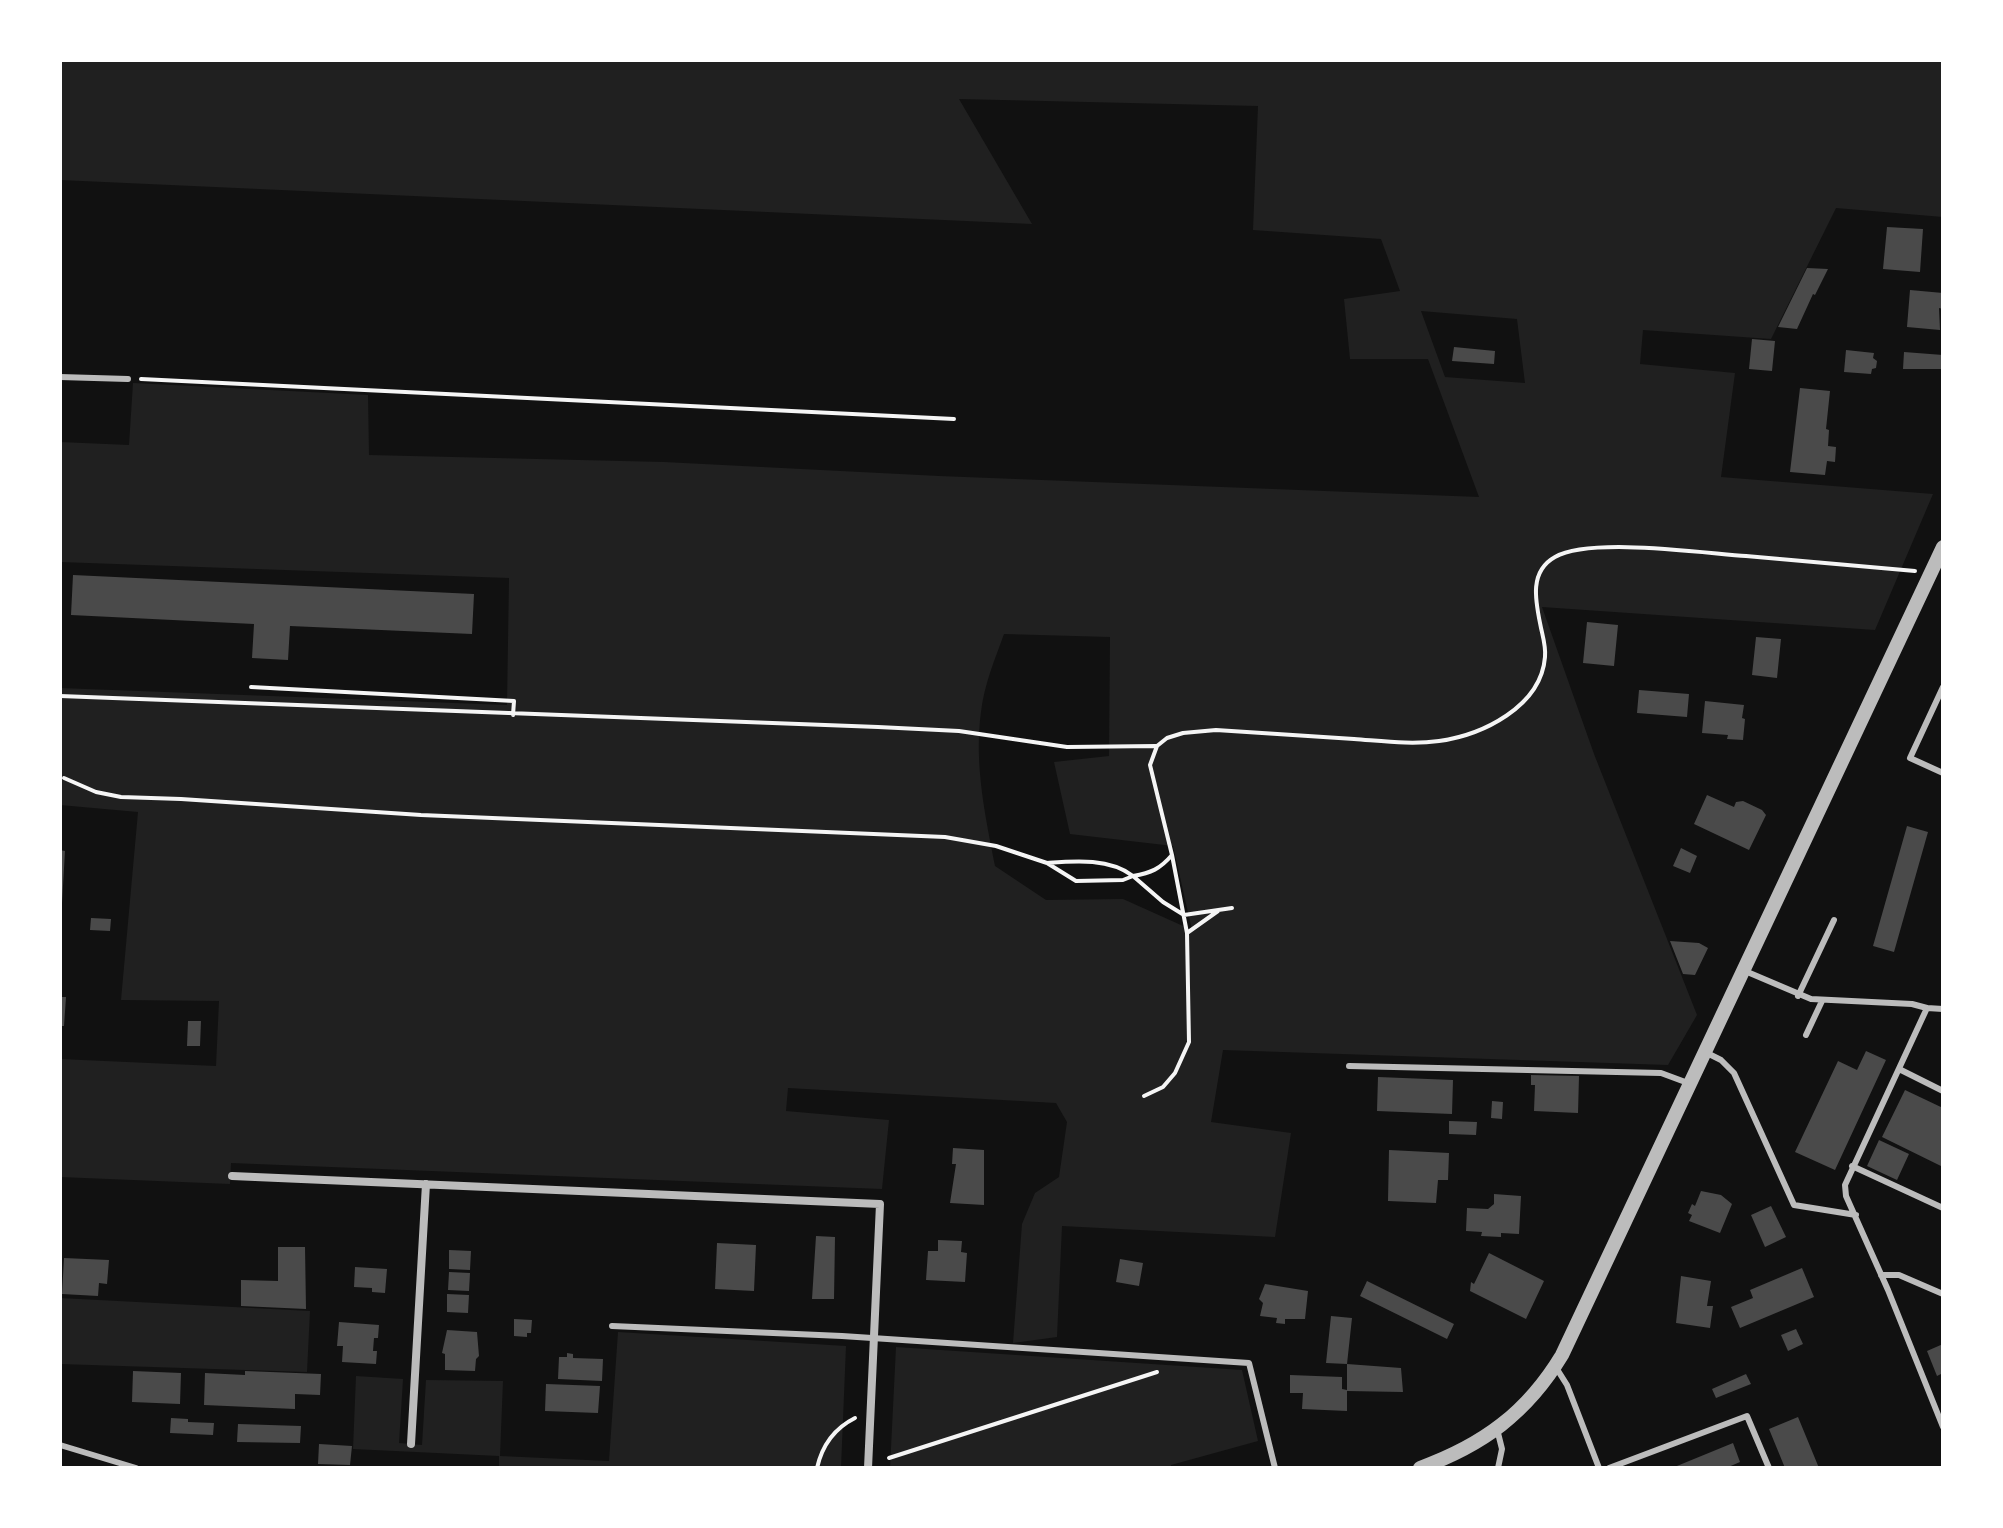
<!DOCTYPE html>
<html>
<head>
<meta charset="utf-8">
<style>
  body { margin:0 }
  #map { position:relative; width:2003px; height:1528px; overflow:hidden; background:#111; font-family:Lato,sans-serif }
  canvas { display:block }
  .frame { position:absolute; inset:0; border:62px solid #fff; pointer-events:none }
</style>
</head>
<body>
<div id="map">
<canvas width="2003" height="1528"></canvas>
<div class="frame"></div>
</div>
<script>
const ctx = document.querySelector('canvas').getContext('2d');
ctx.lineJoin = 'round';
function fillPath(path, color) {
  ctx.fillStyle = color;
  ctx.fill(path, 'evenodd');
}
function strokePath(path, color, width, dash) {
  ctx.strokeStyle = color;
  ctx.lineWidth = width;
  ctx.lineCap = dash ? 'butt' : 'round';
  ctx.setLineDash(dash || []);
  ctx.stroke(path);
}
fillPath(new Path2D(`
  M60,60H1943V217L1836,208L1771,339L1643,330L1640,364L1735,373L1721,477L1933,494L1875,630L1542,607L1594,754L1697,1015L1668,1065L1223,1050L1211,1122L1291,1133L1275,1237L1062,1226L1057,1337L1013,1343L1022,1224L1035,1193L1059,1177L1067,1122L1056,1103L788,1088L786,1111L889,1120L882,1189L231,1163L230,1184L60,1177V1059L216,1066L219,1001L121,1000L138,812L60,805V688L507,705L509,578L60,562V442L129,445L133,383L368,395L369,455L664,462L939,476L1479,497L1428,359H1350L1344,299L1400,291L1381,239L1253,230L1258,106L959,99L1032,224L60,180ZM1421,311L1517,319L1525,383L1445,377ZM1004,634L1110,637L1109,756L1054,762L1070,834L1173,846L1192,930L1123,899L1046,900L995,866C985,815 974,763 981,712C984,685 995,659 1004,634Z
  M60,1298L310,1311L307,1372L60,1364Z
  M618,1332L846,1346L841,1468H499V1456L353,1449L356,1376L403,1379L399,1443L422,1445L426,1380L503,1381L500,1456L609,1461Z
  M896,1347L1242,1370L1258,1441L1171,1465V1468H890Z`), '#202020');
fillPath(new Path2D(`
  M1887,227L1923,229L1920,272L1883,269Z
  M1807,268L1828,269L1815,295L1813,294L1797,329L1778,327Z
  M1910,290L1943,293V309L1939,308L1940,330L1907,327Z
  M1752,339L1775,341L1772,371L1749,369Z
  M1454,347L1495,351L1494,364L1452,361Z
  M1846,350L1874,353L1873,358L1877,361L1876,368L1872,369L1871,374L1844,372Z
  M1904,352L1943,355V369H1903Z
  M1800,388L1830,391L1826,429L1829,430L1828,446L1836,447L1835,462L1827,461L1825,475L1790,472Z
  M73,575L474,594L472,634L290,626L288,660L252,658L254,624L71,615Z
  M1587,622L1618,625L1614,666L1583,663Z
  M1756,637L1781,639L1777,678L1752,675Z
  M1639,690L1689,694L1687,717L1637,713Z
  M1705,701L1744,705L1742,718L1745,719L1743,740L1727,739L1728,735L1702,733Z
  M1707,795L1734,807L1736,802L1743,801L1762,810L1766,815L1749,850L1694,824Z
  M1907,826L1928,832L1894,952L1873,946Z
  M1681,848L1697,856L1690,873L1673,866Z
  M60,850L65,851L62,903H60Z
  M91,918L111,919L110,931L90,930Z
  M1670,941L1699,943L1708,948L1695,975L1683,974Z
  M60,997H66L64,1026H60Z
  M188,1021H201L200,1046H187Z
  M1866,1051L1886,1060L1835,1170L1795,1152L1838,1061L1857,1070Z
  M1531,1075L1579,1076L1578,1113L1534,1111L1535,1085H1531Z
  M1378,1077L1453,1080L1452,1114L1377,1111Z
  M1905,1090L1943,1108V1167L1882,1137Z
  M1492,1101L1503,1102L1502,1119L1491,1118Z
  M1449,1121L1477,1122L1476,1135L1449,1134Z
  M1879,1140L1909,1154L1897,1180L1867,1166Z
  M953,1148L984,1150V1205L950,1203L956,1164H952Z
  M1389,1150L1449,1153L1448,1180H1438L1436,1203L1388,1201Z
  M1701,1191L1721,1195L1732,1204L1720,1233L1689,1221L1692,1215L1688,1213L1692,1204L1695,1206Z
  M1494,1194L1521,1196L1519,1234L1501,1233V1237L1481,1236L1482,1232L1466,1231L1467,1208L1488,1209L1494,1204Z
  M1771,1206L1786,1237L1765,1247L1751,1215Z
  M816,1236L835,1237L834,1299H812Z
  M938,1240L962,1241L961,1252L967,1253L965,1282L926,1280L928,1251H938Z
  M717,1243L756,1245L754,1291L715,1289Z
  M278,1247H305L306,1309L241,1306V1280L278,1281Z
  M449,1250L471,1251L470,1270L449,1269Z
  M1489,1253L1544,1281L1526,1319L1470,1291L1471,1282L1474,1284Z
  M64,1258L109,1260L107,1284L99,1283L98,1296L62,1294Z
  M1120,1259L1143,1263L1139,1286L1116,1282Z
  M355,1267L387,1269L385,1293L372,1292V1288L354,1287Z
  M1802,1268L1814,1297L1740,1328L1731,1307L1753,1298L1750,1290Z
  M449,1272L470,1273L469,1291L448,1290Z
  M1681,1276L1711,1281L1707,1306H1713L1710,1328L1676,1323Z
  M1367,1281L1454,1324L1447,1339L1360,1296Z
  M1265,1284L1308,1291L1305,1319H1285V1324L1276,1323L1277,1318L1260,1316L1263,1303L1259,1299Z
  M447,1294L469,1295L468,1313L447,1312Z
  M1331,1316L1352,1318L1347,1364L1401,1368L1403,1392L1347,1391V1364L1326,1363Z
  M514,1319L532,1320L531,1333H527V1337L514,1336Z
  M339,1322L379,1325L378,1338H374L373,1351H377L376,1364L342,1362L343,1346H337Z
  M1796,1329L1803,1344L1788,1351L1781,1335Z
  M447,1330L477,1332L479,1356L476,1359L475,1371L445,1370V1354L442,1353Z
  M1943,1344V1373L1937,1376L1927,1351Z
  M567,1353L573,1354V1358L603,1359L602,1381L558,1379L559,1357H567Z
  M133,1371L181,1373L180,1404L132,1402Z
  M245,1371L321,1374L320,1395L295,1394V1409L204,1405L205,1373L245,1375Z
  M1746,1374L1751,1384L1716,1398L1712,1389Z
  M1290,1375L1342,1377V1389L1347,1390V1411L1302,1409L1303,1393H1290Z
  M546,1384L600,1386L598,1413L545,1411Z
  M1798,1417L1819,1468H1785L1769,1429Z
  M171,1418L188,1419V1422L214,1423L213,1435L170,1433Z
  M238,1424L301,1426L300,1443L237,1442Z
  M1733,1443L1740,1462L1726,1468H1672Z
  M319,1444L352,1446L350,1465L318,1464Z`), '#4a4a4a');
strokePath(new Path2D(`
  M141,379L954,419
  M251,687L514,701L513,715
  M60,696L878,727L959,731L1067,747L1156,746
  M64,778L96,792L121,797L181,799L421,815L945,837L996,846L1047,863L1076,881L1123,880L1133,876L1163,902L1184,915L1232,908
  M1047,863C1075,861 1109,858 1133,876C1151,873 1160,869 1172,855
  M1187,933L1218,911
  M1144,1096L1163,1087L1175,1073L1189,1042L1187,933L1172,855L1150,765L1157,746L1167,738L1183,733L1216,730C1262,733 1308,736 1354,739C1382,741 1411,745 1439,741C1482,735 1541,707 1545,657C1546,647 1543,637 1541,628C1536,603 1528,572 1555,557C1590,537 1703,553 1746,556C1803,561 1859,566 1915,571
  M889,1458L1157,1372
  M817,1468C822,1446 835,1428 855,1418`), '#f5f5f5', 4);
strokePath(new Path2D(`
  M60,377L128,379
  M1943,687L1910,758L1943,773
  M1745,971L1811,999L1912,1004L1927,1008L1845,1185L1846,1196L1888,1290L1943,1427
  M1798,996L1834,920
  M1927,1008L1943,1009
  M1806,1035L1822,1001
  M1707,1053L1721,1060L1734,1073L1794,1205L1856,1215
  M1349,1066L1661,1073L1688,1083
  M1899,1069L1943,1091
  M1852,1166L1943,1208
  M1881,1275H1899L1943,1294
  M612,1326L842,1336L1249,1363L1275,1468
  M1555,1366L1567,1385L1599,1468
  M1497,1429L1502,1449L1498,1468
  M60,1445L136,1468
  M1609,1468L1747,1416L1769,1468`), '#bcbcbc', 6);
strokePath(new Path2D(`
  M232,1176L880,1204L868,1468
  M411,1444L426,1184`), '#bcbcbc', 8);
strokePath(new Path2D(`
  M1420,1468C1483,1445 1527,1413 1562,1355L1943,547`), '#bcbcbc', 14);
</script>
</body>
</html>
